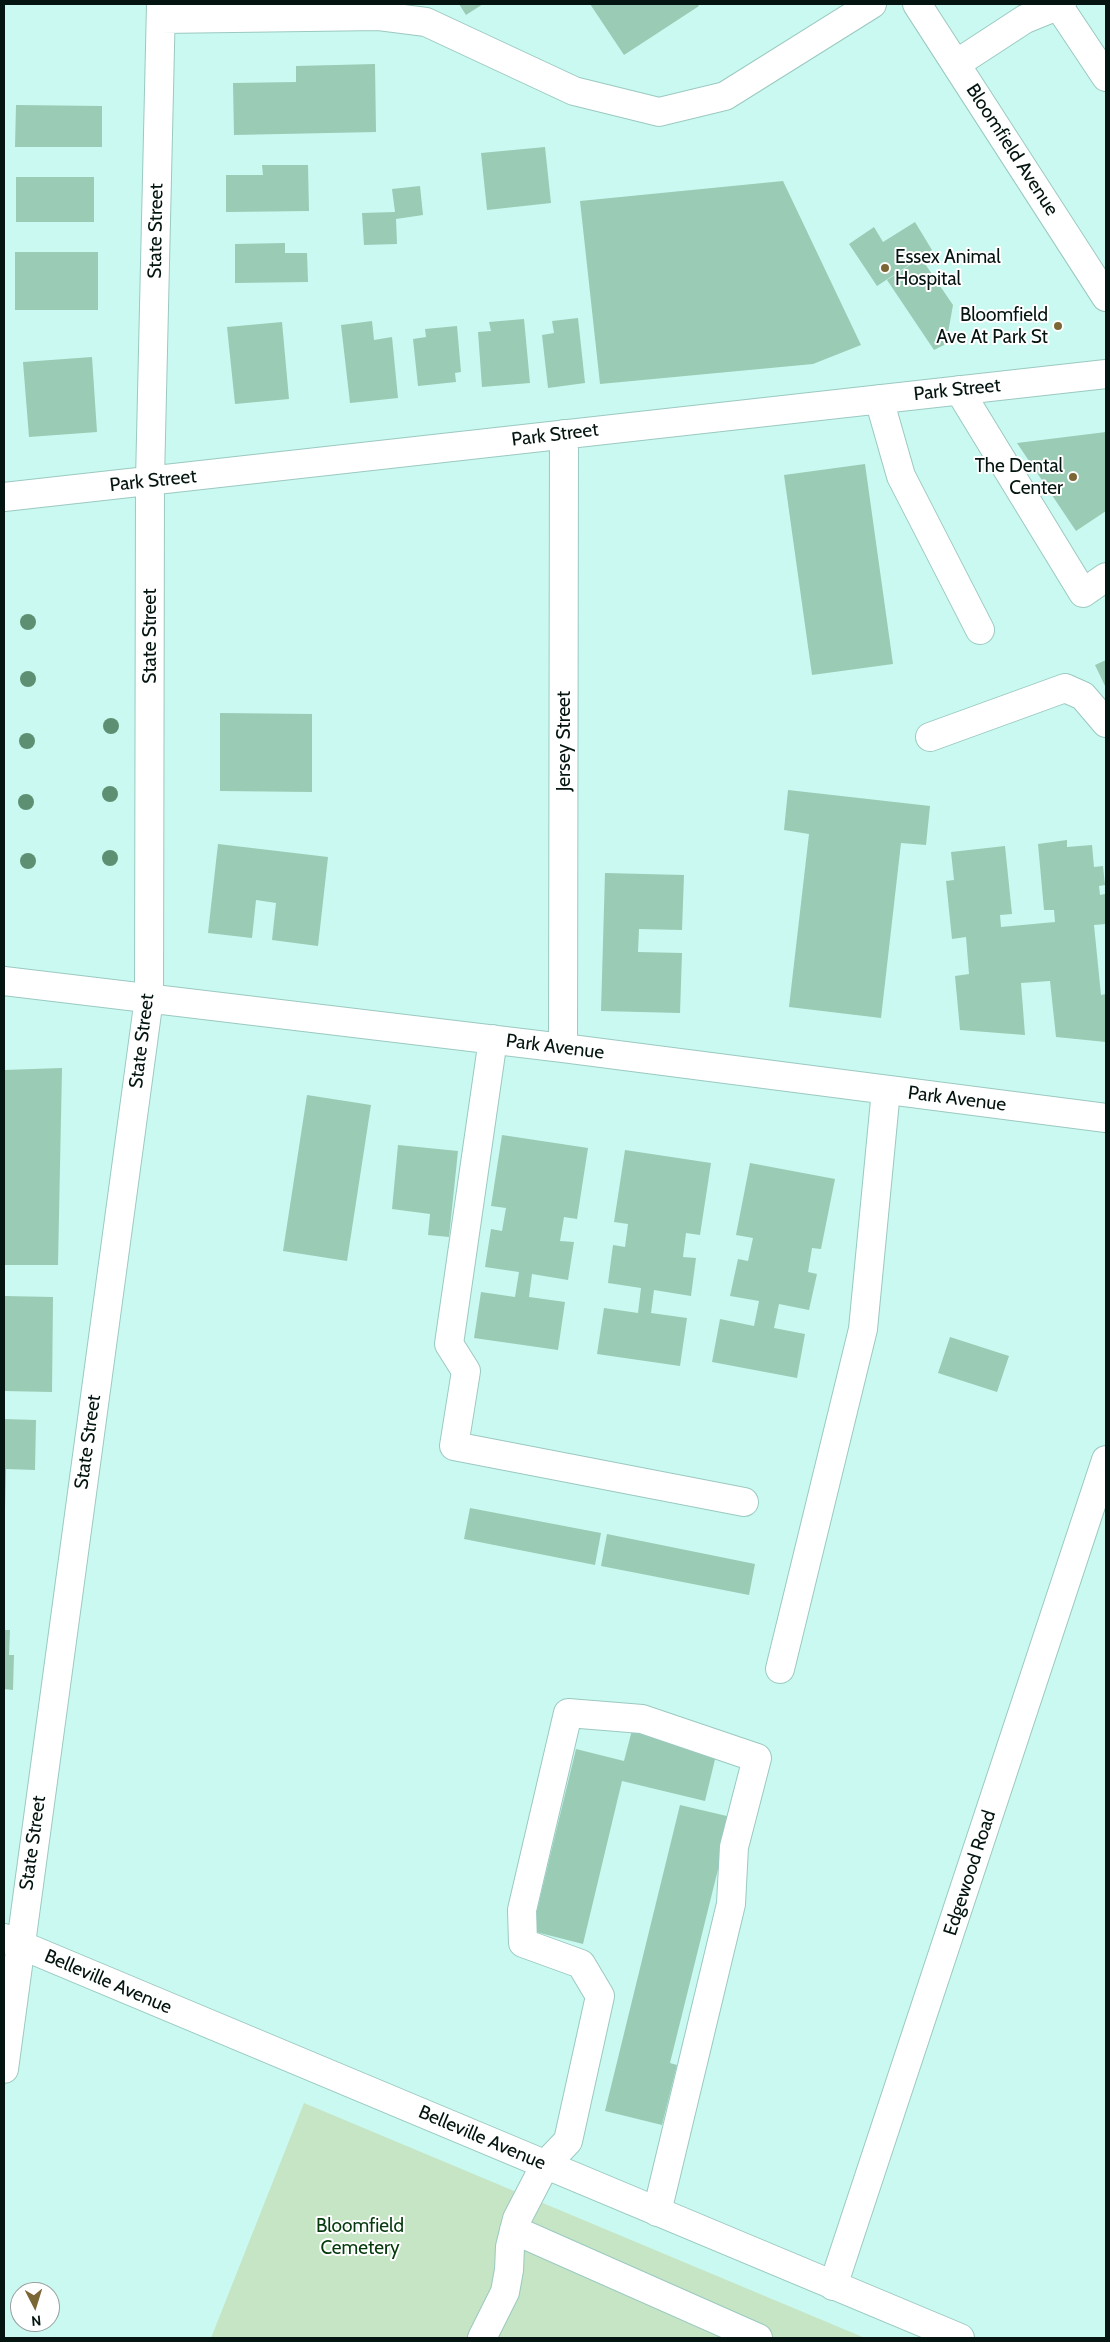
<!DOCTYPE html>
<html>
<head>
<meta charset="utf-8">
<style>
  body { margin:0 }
  #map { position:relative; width:1110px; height:2342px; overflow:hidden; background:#caf9f1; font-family:Cabin,sans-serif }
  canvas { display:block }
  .frame { position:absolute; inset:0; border:5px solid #031411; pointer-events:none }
  .north { position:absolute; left:10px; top:2282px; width:50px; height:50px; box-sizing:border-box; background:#fff; border:1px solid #9aa1a0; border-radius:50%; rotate:175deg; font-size:14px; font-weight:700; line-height:20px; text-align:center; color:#031411 }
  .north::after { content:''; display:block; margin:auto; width:18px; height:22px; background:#7b6636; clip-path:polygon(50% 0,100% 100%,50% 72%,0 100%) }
</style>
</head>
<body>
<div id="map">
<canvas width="1110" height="2342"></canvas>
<div class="frame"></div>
<div class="north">N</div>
</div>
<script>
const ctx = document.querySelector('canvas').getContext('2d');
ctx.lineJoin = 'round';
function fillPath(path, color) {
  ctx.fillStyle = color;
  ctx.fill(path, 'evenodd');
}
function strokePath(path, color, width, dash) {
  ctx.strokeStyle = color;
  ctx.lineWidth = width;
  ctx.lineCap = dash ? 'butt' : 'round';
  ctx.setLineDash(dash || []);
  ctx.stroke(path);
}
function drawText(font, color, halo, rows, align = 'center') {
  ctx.font = font + ' Cabin,sans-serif';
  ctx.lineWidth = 4;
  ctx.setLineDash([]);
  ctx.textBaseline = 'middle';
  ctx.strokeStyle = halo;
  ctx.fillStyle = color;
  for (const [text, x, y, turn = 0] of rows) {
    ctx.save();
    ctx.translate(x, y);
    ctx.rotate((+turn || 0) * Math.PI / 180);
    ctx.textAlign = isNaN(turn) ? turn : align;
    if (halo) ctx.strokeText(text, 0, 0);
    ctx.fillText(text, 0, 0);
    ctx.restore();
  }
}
fillPath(new Path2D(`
  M304,2103L865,2338H211Z`), '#c5e5c4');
fillPath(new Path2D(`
  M459,4H483L466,15Z
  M590,4H697L699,6L624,55Z
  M375,64L376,132L234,135L233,83L296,82V66Z
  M16,105L102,106V147H15Z
  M545,147L551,203L487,210L481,153Z
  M262,165H308L309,211L226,212V175H263Z
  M16,177H94V222H16Z
  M783,181L861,345L813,364L600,384L580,201Z
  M420,186L423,215L396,219L397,244L364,245L362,213L395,212L392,189Z
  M915,222L932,250L877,286L849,244L874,227L883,242Z
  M285,243V253H307L308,282L235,283V244Z
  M15,252H98V310H15Z
  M921,258L953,305L946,344L934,350L887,280Z
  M578,318L585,383L548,388L542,335L554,333L552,321Z
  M524,319L530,383L482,387L478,332L491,331L489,322Z
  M372,321L374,340L392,337L398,398L350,403L341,325Z
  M282,322L289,399L235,404L227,327Z
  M457,326L461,372L455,373L456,382L418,386L413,339L426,337L425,329Z
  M92,357L97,432L29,437L23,362Z
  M1106,432V511L1076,531L1017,443Z
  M865,464L893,664L812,675L784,475Z
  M1106,660V688L1095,665Z
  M220,713L312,714V792L220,791Z
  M788,790L930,806L926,845L901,843L881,1018L789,1007L809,834L784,830Z
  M1067,840V847L1092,845L1094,867L1103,866L1105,885L1099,886L1100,895L1105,894L1106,924L1094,925L1101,995L1106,994V1042L1056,1037L1050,981L1021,983L1025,1035L960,1030L955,976L969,974L966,937L952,939L946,881L954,880L951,852L1005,846L1012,914L1000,915L1001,927L1055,922L1054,910H1044L1038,844Z
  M218,844L328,857L318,946L272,940L276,903L256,900L252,938L208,933Z
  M605,873L684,875L682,930L639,929L638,952L682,953L680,1013L601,1011Z
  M62,1068L58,1265H4V1070Z
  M307,1095L371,1105L347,1261L283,1251Z
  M502,1135L588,1148L577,1219L564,1217L560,1241L574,1242L568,1280L532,1274L529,1297L565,1302L558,1350L474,1338L481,1292L515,1297L519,1272L485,1267L491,1229L502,1231L506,1208L491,1206Z
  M398,1145L458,1151L449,1237L428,1235L430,1214L392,1209Z
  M625,1150L711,1163L700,1235L686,1233L683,1257L696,1258L691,1296L654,1290L651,1313L687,1318L680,1366L597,1354L604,1308L638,1313L641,1288L608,1283L613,1245L625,1247L628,1224L614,1222Z
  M750,1163L835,1179L821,1249L812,1248L808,1272L817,1274L809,1310L779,1304L774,1328L805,1334L797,1378L712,1362L720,1319L754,1326L759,1301L730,1296L738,1259L748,1261L753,1238L736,1235Z
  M4,1296L53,1297L52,1392L4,1391Z
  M950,1337L1009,1356L997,1392L938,1373Z
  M4,1419L36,1420L35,1470L6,1469L5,1509Z
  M470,1508L601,1533L595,1565L464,1539Z
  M607,1534L755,1564L749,1595L601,1566Z
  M4,1630H10L9,1655H14L13,1690L4,1689Z
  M632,1730L717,1751L705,1801L622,1781L583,1944L532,1931L576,1749L624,1761Z
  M680,1805L731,1817L670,2063L677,2065L662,2125L605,2111Z`), '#9acbb4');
const minor = new Path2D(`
  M1058,5L1106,77
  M161,19L379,16L426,22L574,91L659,112L725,96L872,4
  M956,64L1025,19L1062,4
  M959,390L1083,593L1106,577
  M879,399L901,476L980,630
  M4,497L1106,374
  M930,737L1065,688L1083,696L1106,723
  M4,981L563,1048L1106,1118
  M493,1039L449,1344L466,1371L454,1446L744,1502
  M563,1048L564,434
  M780,1669L863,1329L886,1090
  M4,2069L149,998L150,480L161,4
  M514,2230L758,2338
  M833,2286L1106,1460
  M482,2338L505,2292L509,2270L510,2247L517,2219L545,2165L568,2141L600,1996L581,1964L523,1943L522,1910L568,1713L642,1719L757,1758L734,1847L731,1904L657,2212`);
const major = new Path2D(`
  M917,4L1106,297
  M4,1938L960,2338`);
strokePath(minor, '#9bc9c1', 30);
strokePath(major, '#9bc9c1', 30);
strokePath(minor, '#fff', 28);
strokePath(major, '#fff', 28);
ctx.fillStyle = '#5d9073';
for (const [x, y] of [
  [28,622],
  [28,679],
  [111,726],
  [27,741],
  [110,794],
  [26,802],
  [110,858],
  [28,861]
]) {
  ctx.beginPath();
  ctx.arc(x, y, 8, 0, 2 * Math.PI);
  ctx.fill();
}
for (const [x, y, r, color] of [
  [885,268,5,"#7b6636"],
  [1058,326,5,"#7b6636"],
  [1073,477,5,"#7b6636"]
]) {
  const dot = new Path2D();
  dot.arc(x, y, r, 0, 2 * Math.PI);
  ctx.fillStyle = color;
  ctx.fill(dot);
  strokePath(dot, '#fff', 2);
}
drawText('19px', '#031411', '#fff', [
  ["Bloomfield Avenue",1012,150,57],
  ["State Street",156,231,-89],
  ["Park Street",957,390,-6],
  ["Park Street",555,435,-7],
  ["Park Street",153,481,-6],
  ["State Street",150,636,-90],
  ["Jersey Street",564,741,-90],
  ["State Street",142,1041,-83],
  ["Park Avenue",555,1047,7],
  ["Park Avenue",957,1099,7],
  ["State Street",88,1442,-82],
  ["State Street",33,1843,-82],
  ["Edgewood Road",970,1873,-72],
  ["Belleville Avenue",108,1982,23],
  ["Belleville Avenue",482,2138,23]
]);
drawText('19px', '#031411', '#fff', [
  ["Essex Animal",895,257,"left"],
  ["Hospital",895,279,"left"],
  ["Bloomfield",1048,315],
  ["Ave At Park St",1048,337],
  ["The Dental",1063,466],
  ["Center",1063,488]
], 'right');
drawText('19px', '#043a0c', '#fff', [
  ["Bloomfield",360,2226],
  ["Cemetery",360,2248]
]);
</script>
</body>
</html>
